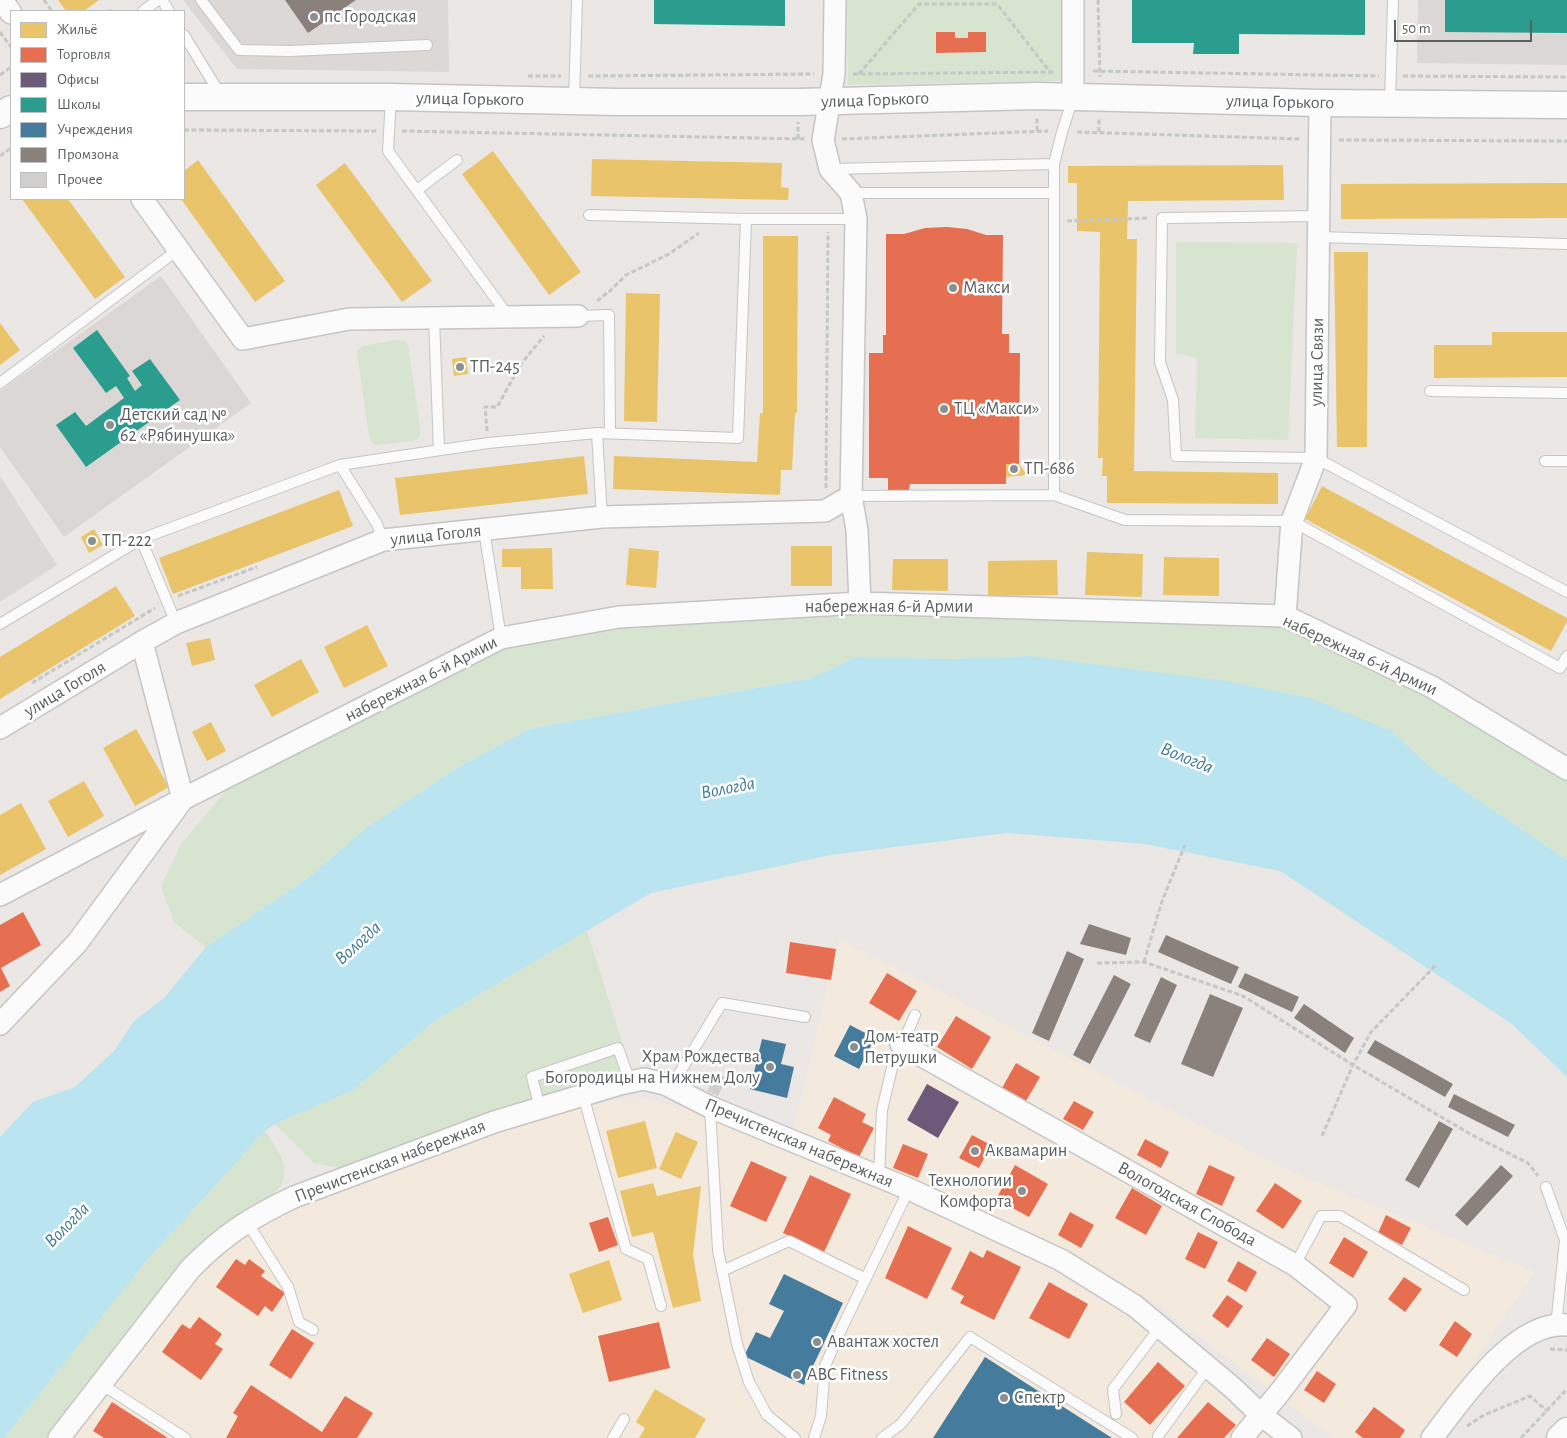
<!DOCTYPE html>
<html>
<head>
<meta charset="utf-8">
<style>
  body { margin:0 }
  #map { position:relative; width:1567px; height:1438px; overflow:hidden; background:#eae7e4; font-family:"Alegreya Sans",sans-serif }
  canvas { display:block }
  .legend { position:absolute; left:10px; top:10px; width:175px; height:190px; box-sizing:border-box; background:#fff; border:1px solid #bdbfc0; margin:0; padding:6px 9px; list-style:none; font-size:15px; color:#5a5f61 }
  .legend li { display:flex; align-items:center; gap:10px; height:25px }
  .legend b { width:25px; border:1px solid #bdbfc0 }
  .scale { position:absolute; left:1394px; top:20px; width:138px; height:22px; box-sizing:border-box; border:2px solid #5a5f61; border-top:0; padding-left:6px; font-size:15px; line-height:18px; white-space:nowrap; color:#5a5f61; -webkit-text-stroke:4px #fff; paint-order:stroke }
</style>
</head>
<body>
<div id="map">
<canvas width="1567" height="1438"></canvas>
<ul class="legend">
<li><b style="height:14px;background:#e9c46a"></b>Жильё</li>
<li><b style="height:14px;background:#e76f51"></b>Торговля</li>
<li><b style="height:14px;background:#6d597a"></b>Офисы</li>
<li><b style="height:14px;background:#2a9d8f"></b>Школы</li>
<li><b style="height:14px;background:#457b9d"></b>Учреждения</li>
<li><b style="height:14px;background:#8a817c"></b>Промзона</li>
<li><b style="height:14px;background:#d1cfcd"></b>Прочее</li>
</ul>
<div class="scale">50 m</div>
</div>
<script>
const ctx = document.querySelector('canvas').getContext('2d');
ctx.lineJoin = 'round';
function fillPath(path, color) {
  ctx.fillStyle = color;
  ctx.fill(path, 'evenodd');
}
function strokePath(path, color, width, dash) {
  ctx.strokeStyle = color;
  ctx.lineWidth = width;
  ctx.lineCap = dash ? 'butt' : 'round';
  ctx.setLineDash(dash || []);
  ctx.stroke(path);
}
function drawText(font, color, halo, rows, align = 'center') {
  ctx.font = font + ' "Alegreya Sans",sans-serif';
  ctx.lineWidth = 5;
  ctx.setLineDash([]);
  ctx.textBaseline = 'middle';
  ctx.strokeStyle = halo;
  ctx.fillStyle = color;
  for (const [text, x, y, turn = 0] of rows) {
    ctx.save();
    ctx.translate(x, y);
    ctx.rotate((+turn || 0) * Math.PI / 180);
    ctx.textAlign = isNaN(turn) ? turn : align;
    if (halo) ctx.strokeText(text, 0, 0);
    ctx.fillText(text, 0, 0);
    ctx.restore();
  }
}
fillPath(new Path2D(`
  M839,939L1281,1167L1535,1272L1449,1400L1419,1438H1334L1153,1302L1061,1249L793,1131Z
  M627,1098L646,1099L704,1113L903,1197L1051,1267L1143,1322L1294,1438H67L196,1273L267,1217L495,1127Z`), '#f3eadd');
fillPath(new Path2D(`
  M183,0H448L449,72L237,69Z
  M0,476L57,565L0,602Z`), '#dbd8d5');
fillPath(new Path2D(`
  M1418,0H1567V65L1417,63Z
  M161,276L251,403L64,537L0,447V391Z`), '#dbd7d4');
fillPath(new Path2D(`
  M847,0H1065V81L848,85Z
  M1176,242L1297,243L1288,440L1195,438L1197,358L1176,353Z
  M396,340L405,341L408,345L420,428V437L413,441L376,445L372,443L369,436L357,352L362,346Z
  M860,609L1283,624L1428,693L1567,777V860L1431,768L1392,731L1031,656L950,659L855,657L812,678L529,729L457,768L366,828L308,878L206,947L175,923L161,887L181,844L230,786L504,647L621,626Z
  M587,931L623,1045L622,1059L618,1075L343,1169L314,1163L275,1124L352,1091L436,1020Z
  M265,1131C275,1145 290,1166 282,1183C278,1192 267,1200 260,1207L51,1438H4L148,1259Z`), '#d7e4d0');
fillPath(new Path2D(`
  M1031,656L1226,681L1310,698L1392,731L1431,768L1567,860V1077L1512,1024L1280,871L1145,844L1007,833L831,855L651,893L436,1020L352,1091L275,1124L265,1131L148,1259L4,1438H0V1137L33,1102L75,1087L114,1051L134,1021L165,997L206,947L308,878L366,828L457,768L529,729L812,678L855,657L950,659Z`), '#bbe4f1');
fillPath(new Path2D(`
  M58,0H99L84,11H66Z
  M493,151L581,272L549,295L462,174Z
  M592,159L782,163L781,187L789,188L788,200L591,196Z
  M198,160L285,281L255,302L181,199H184V171Z
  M345,163L432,281L402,302L316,185Z
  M1283,165L1284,200L1128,201L1127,239H1137L1134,471L1278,473V504L1107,503V476H1102L1103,458H1098L1100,232L1077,231V183H1068V166Z
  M1567,183V218L1341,219V184Z
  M22,199H68L125,277L95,299Z
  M763,236H798L797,413H795L792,470H781L780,495L613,489L614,456L757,462L760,413H763Z
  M1334,252H1368L1367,447H1337Z
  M626,293L660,294L657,422L624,421Z
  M0,323L20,350L0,365Z
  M1492,332H1567V377L1434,378V345H1492Z
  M466,357L468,374L454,376L452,359Z
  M584,456L588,494L400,515L395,478Z
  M1006,464H1019L1027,475L1006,477Z
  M1322,486L1567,618V622L1551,651L1305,519Z
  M339,490L353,526L173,594L159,558Z
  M94,529L103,545L89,553L81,537Z
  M791,546H832V586H791Z
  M552,548L553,589H521V567H502V549Z
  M629,548L659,551L656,588L626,585Z
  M1087,552L1143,554L1142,597L1085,595Z
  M1164,557L1219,558V596L1163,595Z
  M893,559H948V591L892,590Z
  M1057,560L1058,595L988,596V561Z
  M116,586L135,616L0,699V657Z
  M367,625L388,666L344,688L324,647Z
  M210,638L215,660L192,666L186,643Z
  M301,659L319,692L272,717L254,685Z
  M211,722L226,751L207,761L192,732Z
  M136,729L169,787L135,806L103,748Z
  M84,781L104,816L68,837L48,801Z
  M21,803L46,849L0,875V815Z
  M645,1121L657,1168L618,1178L606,1131Z
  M676,1132L698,1142L681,1179L659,1169Z
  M653,1183L657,1196L701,1186L693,1255L701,1301L673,1308L653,1232L632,1237L620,1191Z
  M609,1260L622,1300L583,1313L569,1274Z
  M655,1389L706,1419L695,1438H639L645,1428L636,1422Z`), '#e9c46a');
fillPath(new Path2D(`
  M936,32H955V38H968V32H986V52L936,53Z
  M947,227L967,229L986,235H1003L1002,334H1009V353H1020L1019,464H1006V484H910L909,490H888V478H869V353H883V335H886V234H904L925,228Z
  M23,912L41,945L1,968L10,986L0,992V925Z
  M790,942L836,949L831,980L786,973Z
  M887,973L917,991L899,1021L869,1003Z
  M956,1016L991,1037L972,1069L937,1047Z
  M1016,1063L1040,1077L1026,1101L1002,1088Z
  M834,1097L866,1114L862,1122L874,1128L859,1157L828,1141L831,1135L818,1128Z
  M1074,1101L1094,1112L1083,1130L1063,1119Z
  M972,1135L991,1145L979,1168L959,1158Z
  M1145,1139L1169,1152L1161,1168L1137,1155Z
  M903,1144L928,1154L918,1178L893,1168Z
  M751,1161L787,1177L766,1222L730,1206Z
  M1015,1165L1048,1184L1029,1217L996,1199Z
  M1209,1165L1235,1177L1222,1206L1196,1194Z
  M810,1175L851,1194L824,1252L783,1233Z
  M1275,1183L1302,1201L1283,1229L1256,1211Z
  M1132,1188L1162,1206L1146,1235L1115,1218Z
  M1070,1212L1094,1225L1081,1248L1058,1235Z
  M1386,1215L1411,1228L1402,1245L1378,1233Z
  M608,1217L618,1245L599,1252L589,1223Z
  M908,1226L952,1248L927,1299L885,1278Z
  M1198,1232L1218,1242L1205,1269L1185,1259Z
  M1344,1237L1368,1252L1353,1278L1329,1263Z
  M987,1250L1021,1267L994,1320L960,1303L964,1296L951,1289L970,1251L983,1258Z
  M236,1259L245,1265L249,1259L265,1271L261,1276L285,1293L272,1312L265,1306L258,1316L216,1287Z
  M1238,1261L1257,1272L1246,1292L1227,1281Z
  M1404,1277L1422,1289L1405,1312L1388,1299Z
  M1049,1282L1088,1304L1069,1339L1029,1318Z
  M1227,1295L1243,1306L1228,1328L1212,1316Z
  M199,1317L222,1334L215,1344L223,1349L201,1380L162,1352L182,1324L190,1329Z
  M1455,1321L1472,1334L1457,1357L1439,1345Z
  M659,1322L670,1368L609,1382L598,1336Z
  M292,1329L314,1343L291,1379L269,1365Z
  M1267,1338L1290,1354L1274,1377L1251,1360Z
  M1158,1362L1185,1386L1150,1425L1124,1402Z
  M1317,1371L1336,1384L1324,1403L1304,1390Z
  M251,1385L322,1432L345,1396L373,1413L357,1438H226L238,1416L233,1413Z
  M112,1402L168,1438H104L93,1431Z
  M1208,1402L1236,1425L1224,1438H1177Z
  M1374,1407L1405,1430L1400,1438H1363L1355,1432Z`), '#e76f51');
fillPath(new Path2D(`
  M927,1084L959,1102L938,1138L907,1120Z`), '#6d597a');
fillPath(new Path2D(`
  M654,0H785V26L654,24Z
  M1132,0H1365V35L1239,34V54H1193L1194,43H1132Z
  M1445,0H1567V33L1445,32Z
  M97,330L130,376L127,378L135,391L142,385L132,371L150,359L180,400L86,467L56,425L75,412L86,426L124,398L116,386L106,393L73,348Z`), '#2a9d8f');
fillPath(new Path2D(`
  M850,1025L875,1038L859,1069L834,1056Z
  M762,1039L786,1044L781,1064L794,1067L787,1098L750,1089Z
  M784,1274L843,1303L804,1385L744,1356L756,1332L770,1338L784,1311L769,1304Z
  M985,1357L1112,1438H933Z`), '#457b9d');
fillPath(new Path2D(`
  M285,0H356L308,33Z
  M1089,924L1131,938L1126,955L1080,944Z
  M1166,935L1239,967L1231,984L1158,952Z
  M1067,951L1084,959L1049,1041L1032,1033Z
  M1245,973L1299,997L1292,1012L1238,987Z
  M1114,975L1131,984L1090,1064L1073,1055Z
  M1161,977L1177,985L1150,1043L1134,1036Z
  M1210,994L1243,1008L1213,1077L1181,1064Z
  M1304,1004L1354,1038L1345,1053L1294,1018Z
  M1375,1040L1453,1084L1445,1097L1367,1053Z
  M1454,1094L1515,1125L1508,1137L1448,1107Z
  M1439,1121L1453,1129L1419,1188L1405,1180Z
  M1501,1165L1513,1176L1467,1226L1455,1215Z`), '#8a817c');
fillPath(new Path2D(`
  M716,1073L727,1078L718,1096L707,1091Z`), '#d1cfcd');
const service = new Path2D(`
  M162,0L169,11
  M201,0L239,50L290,51L427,45
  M143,11L158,0
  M184,35L220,94
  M391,98L388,151L509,317
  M574,100L577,0
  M1390,103L1393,0
  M831,169L1054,164
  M417,190L457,160
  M851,193H1054
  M589,215L746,219
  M1319,216L1162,218L1160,362L1173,400L1176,456L1316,458L1567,592
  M1318,237L1567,244
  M578,316L609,315L610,433
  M434,319L439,450
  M0,383L179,249
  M1430,391L1567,393
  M597,433L602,517
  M1545,461H1567
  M340,465L377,524L383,540
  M1054,495L1125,520L1292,521L1560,668L1567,656
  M851,496L1054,495V164L1062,132L1073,98
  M484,530L501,638
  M141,539L176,623
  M0,624L141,539L340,465L488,443L597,433L738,438L746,219H856
  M671,1087L722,1003L805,1017
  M583,1095L626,1249L648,1259L661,1306
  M710,1107L718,1250L737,1344L749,1382L767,1415L795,1438
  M540,1108L532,1077L618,1048L630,1082
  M879,1177L882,1110L892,1068L915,1015
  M1546,1187L1565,1240L1556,1326
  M247,1222L288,1287L299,1322L313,1330
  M1295,1265L1321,1216H1340L1464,1290
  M722,1271L789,1241L866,1279
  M101,1384L185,1438
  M1116,1414L1113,1389L1160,1327
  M1158,1436L1208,1367
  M613,1438L624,1419
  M814,1438L821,1416L825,1366L840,1332L909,1189
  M882,1438L901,1424L970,1337L1132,1438`);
const minor = new Path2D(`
  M2,0L11,13
  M835,0L834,74L823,140L830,169L851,193L856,219L851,496L857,530L860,603
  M1073,0V97
  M142,199L243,339L349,319L578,316
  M1285,616L1292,521L1316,458L1320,103
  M0,728L142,642L176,623L383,540L602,517L825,511L851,496
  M0,895L183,799L501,638L619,617L860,603L1285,616L1432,687L1567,769
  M0,1024L77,943L183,799L142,642
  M901,1044L1295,1265L1346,1305L1280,1392L1242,1438
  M59,1438L191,1268C225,1234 250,1218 294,1197L494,1122L620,1084L644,1079L665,1084L710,1107L909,1189L1061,1260L1135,1306L1233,1388L1261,1415L1291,1438
  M1432,1438C1461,1401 1514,1320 1567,1325`);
const tertiary = new Path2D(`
  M184,97H391L617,102H799L1037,96L1320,103L1567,105
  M0,115L11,109
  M1560,1438L1567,1431`);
strokePath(service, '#c5c5c5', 12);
strokePath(minor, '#c5c5c5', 24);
strokePath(tertiary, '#c5c5c5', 29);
strokePath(new Path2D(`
  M44,0L52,11
  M1098,0L1100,77
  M109,11L111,10
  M0,32L11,47
  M1093,71L1379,76
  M853,74L1054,72
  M859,74L919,4H997L1050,72
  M0,75L11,67
  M528,76H561
  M588,76L814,74
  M1403,76L1567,77
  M184,130L376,131
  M402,131L806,139
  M1037,131V117
  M1077,132L1300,139
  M1099,132V118
  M798,139V122
  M842,139L1048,131
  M1339,140L1567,141
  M0,156L11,148
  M1067,221L1148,218
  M597,301L611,290L626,275L669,254L699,233
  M487,431L485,407H497L521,364L544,336
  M826,488L828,232
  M178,596L257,567
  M32,683L155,608
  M1144,962L1162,901L1185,845
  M1097,963L1144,962L1243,996L1353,1065L1472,1135L1528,1163L1538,1176
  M1322,1136L1353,1065L1371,1032L1436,965
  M1550,1349L1567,1350
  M1467,1426L1484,1415L1530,1396L1547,1411
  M1521,1438L1567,1389`), '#c4c8c6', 3, [5, 2.5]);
strokePath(service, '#fcfbfb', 10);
strokePath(minor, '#fcfbfb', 21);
strokePath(tertiary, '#fcfbfb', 26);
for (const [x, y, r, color] of [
  [314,17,5,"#8c8f8f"],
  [953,288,5,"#8c8f8f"],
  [460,367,5,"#8c8f8f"],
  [944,409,5,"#8c8f8f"],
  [110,425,5,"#8c8f8f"],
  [1014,469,5,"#8c8f8f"],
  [92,541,5,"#8c8f8f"],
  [854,1047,5,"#8c8f8f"],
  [770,1067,5,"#8c8f8f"],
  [975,1151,5,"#8c8f8f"],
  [1022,1191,5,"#8c8f8f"],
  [817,1342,5,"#8c8f8f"],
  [797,1375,5,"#8c8f8f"],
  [1004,1398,5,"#8c8f8f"]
]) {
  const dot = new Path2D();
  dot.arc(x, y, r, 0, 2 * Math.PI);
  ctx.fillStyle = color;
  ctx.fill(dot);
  strokePath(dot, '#fff', 2);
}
drawText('18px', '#5a5f61', '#fff', [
  ["пс Городская",324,17],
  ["Макси",963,288],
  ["ТП-245",470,367],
  ["ТЦ «Макси»",954,409],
  ["Детский сад №",120,415],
  ["62 «Рябинушка»",120,436],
  ["ТП-686",1024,469],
  ["ТП-222",102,541],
  ["Дом-театр",864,1037],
  ["Петрушки",864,1058],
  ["Храм Рождества",760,1057,"right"],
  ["Богородицы на Нижнем Долу",760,1078,"right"],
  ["Аквамарин",985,1151],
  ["Технологии",1012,1181,"right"],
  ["Комфорта",1012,1202,"right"],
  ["Авантаж хостел",827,1342],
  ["ABC Fitness",807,1375],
  ["Спектр",1014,1398]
], 'left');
drawText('18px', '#5a5f61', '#fff', [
  ["улица Горького",470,99,1],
  ["улица Горького",875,100,-2],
  ["улица Горького",1280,102,1],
  ["улица Связи",1317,362,-89],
  ["улица Гоголя",436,535,-6],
  ["набережная 6-й Армии",889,607],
  ["набережная 6-й Армии",1360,655,25],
  ["набережная 6-й Армии",421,679,-27],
  ["улица Гоголя",65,689,-31],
  ["Пречистенская набережная",799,1143,23],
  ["Пречистенская набережная",390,1161,-21],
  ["Вологодская Слобода",1187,1204,29]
]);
drawText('italic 19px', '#417b96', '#fff', [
  ["Вологда",1187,758,22],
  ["Вологда",728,788,-11],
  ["Вологда",358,943,-42],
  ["Вологда",67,1225,-45]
]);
</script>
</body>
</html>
